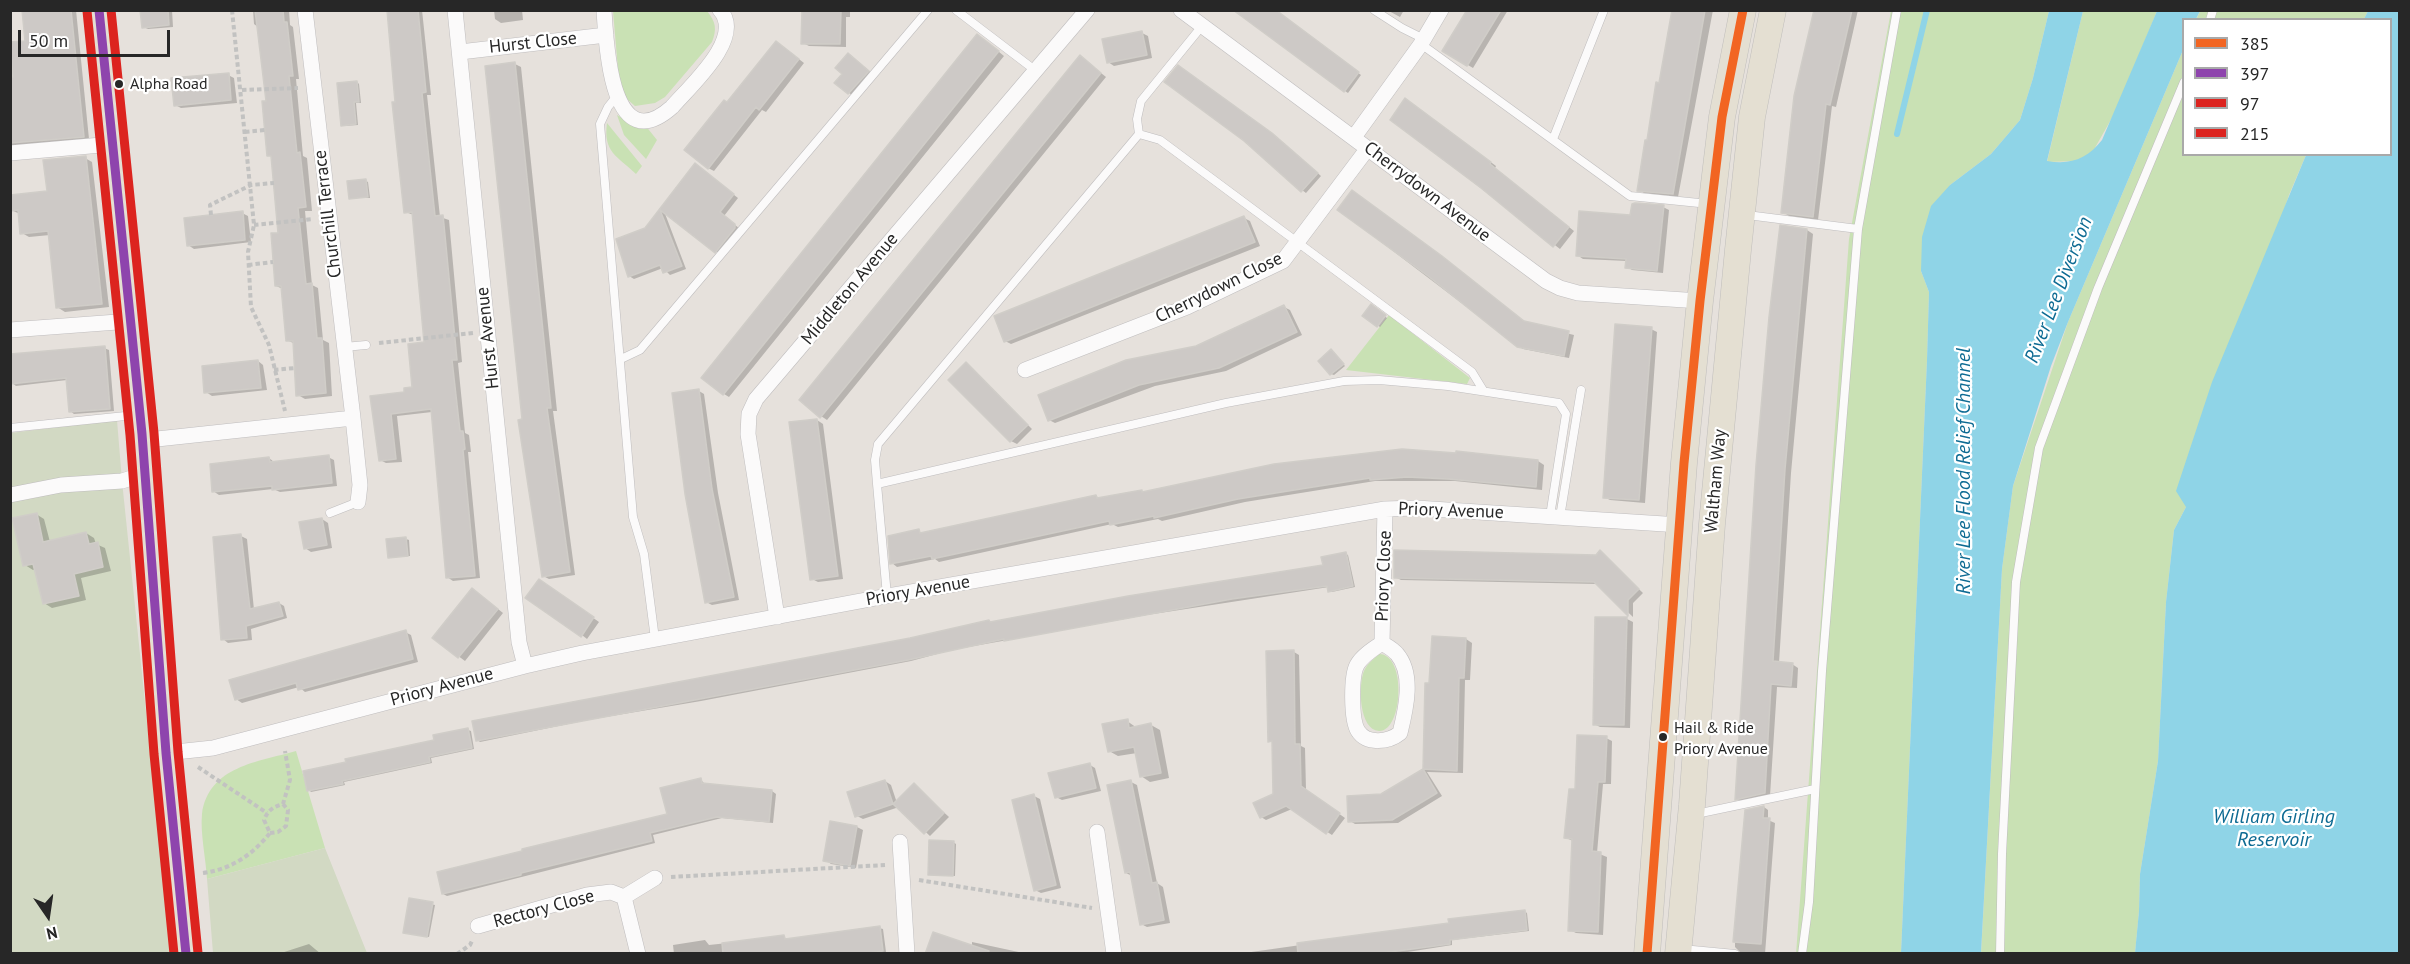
<!DOCTYPE html>
<html>
<head>
<meta charset="utf-8">
<style>
  body { margin:0 }
  #map { position:relative; width:2410px; height:964px; overflow:hidden; background:#e6e1dc; font-family:"PT Sans",sans-serif }
  canvas { display:block }
  .frame { position:absolute; inset:0; border:12px solid #272727; pointer-events:none }
  .legend { position:absolute; left:2182px; top:18px; width:210px; height:138px; box-sizing:border-box; background:#fff; border:2px solid #a9a9a9; margin:0; padding:8px 10px; list-style:none; font-size:18px; color:#272727 }
  .legend li { display:flex; align-items:center; gap:12px; height:30px }
  .legend b { width:30px; border:2px solid #a9a9a9 }
  .north { position:absolute; left:18px; top:886px; width:60px; height:60px; -webkit-text-stroke:4px #fff; paint-order:stroke; rotate:167deg; font-size:16px; font-weight:700; line-height:24px; text-align:center; color:#272727 }
  .north::after { content:''; display:block; margin:auto; width:21px; height:27px; background:#272727; clip-path:polygon(50% 0,100% 100%,50% 72%,0 100%) }
  .scale { position:absolute; left:18px; top:30px; width:152px; height:27px; box-sizing:border-box; border:3px solid #272727; border-top:0; padding-left:8px; font-size:18px; line-height:21px; white-space:nowrap; color:#272727; -webkit-text-stroke:4px #fff; paint-order:stroke }
</style>
</head>
<body>
<div id="map">
<canvas width="2410" height="964"></canvas>
<div class="frame"></div>
<ul class="legend">
<li><b style="height:8px;background:#f26522"></b>385</li>
<li><b style="height:8px;background:#8e44ad"></b>397</li>
<li><b style="height:8px;background:#dc241f"></b>97</li>
<li><b style="height:8px;background:#dc241f"></b>215</li>
</ul>
<div class="north">N</div>
<div class="scale">50 m</div>
</div>
<script>
const ctx = document.querySelector('canvas').getContext('2d');
ctx.lineJoin = 'round';
function fillPath(path, color) {
  ctx.fillStyle = color;
  ctx.fill(path, 'evenodd');
}
function strokePath(path, color, width, dash) {
  ctx.strokeStyle = color;
  ctx.lineWidth = width;
  ctx.lineCap = dash ? 'butt' : 'round';
  ctx.setLineDash(dash || []);
  ctx.stroke(path);
}
function drawText(font, color, halo, rows, align = 'center') {
  ctx.font = font + ' "PT Sans",sans-serif';
  ctx.lineWidth = 4.5;
  ctx.setLineDash([]);
  ctx.textBaseline = 'middle';
  ctx.strokeStyle = halo;
  ctx.fillStyle = color;
  for (const [text, x, y, turn = 0] of rows) {
    ctx.save();
    ctx.translate(x, y);
    ctx.rotate((+turn || 0) * Math.PI / 180);
    ctx.textAlign = isNaN(turn) ? turn : align;
    if (halo) ctx.strokeText(text, 0, 0);
    ctx.fillText(text, 0, 0);
    ctx.restore();
  }
}
fillPath(new Path2D(`
  M613,11H707C716,22 717,29 712,42L665,97L655,103L635,106L620,93Z
  M1891,11H2049L2033,78L2020,120L1991,154L1950,185L1921,271L1929,292L1927,360L1901,953L1796,954L1849,239Z
  M2083,11H2157L2117,109L2092,153L2079,161L2047,162Z
  M2200,11H2368L2364,19L2196,20Z
  M2183,50L2184,154L2306,155L2289,195L2186,507L2174,530L2166,602L2158,761L2140,874L2139,911L2135,953L1981,954L2002,569L2013,486L2068,322Z
  M617,115L634,124L645,125L657,140L646,159L624,135Z
  M607,123L642,166L636,174C617,156 603,152 607,123Z
  M1389,315L1470,378L1467,384L1346,370Z
  M1379,654C1407,654 1403,732 1379,731C1359,730 1358,685 1364,671C1367,664 1374,659 1379,654Z
  M296,751L325,848L207,879C206,860 200,832 202,814C209,766 258,762 296,751Z`), '#c9e1b4');
fillPath(new Path2D(`
  M117,420L122,481L171,953H11L10,433Z
  M325,848L367,953H213L207,879Z`), '#d2d9c3');
fillPath(new Path2D(`
  M2049,11H2083L2047,161C2071,165 2087,159 2102,140L2157,11H2200L2196,19L2184,20L2183,50L2068,322L2051,366L2013,486L2002,569L1981,953H1901L1927,360L1929,292L1921,271L1922,237L1931,206L1950,185L1991,154L2020,120L2033,78Z
  M2368,11H2400L2399,953H2135L2139,911L2140,874L2158,761L2166,602L2174,530L2186,507L2176,491L2212,382L2306,155L2390,154V20L2364,19Z`), '#8fd4e7');
fillPath(new Path2D(`
  M24,10H76L89,139L10,146V79H15L27,42Z
  M142,10H172L173,27L148,29L143,27Z
  M253,10H289L290,25L293,27L299,79H296L303,156L307,158L312,211H305L312,285L318,288L323,340L329,343L332,396L305,399L298,395L295,344L287,340L283,289L276,286L279,234L273,157L269,155L267,102L258,27L254,24Z
  M388,10H422L431,95H427L440,217L449,220L462,362L458,363L465,433L469,435L471,452H468L480,578L453,581L447,577L432,412L397,416L402,462L386,463L380,460L371,397L406,394L414,389L425,343L414,215L405,212Z
  M494,10H522L523,20L501,23L495,19Z
  M803,10H850V17H846V47L809,46L803,43Z
  M1275,10L1361,75L1348,93L1345,91Z
  M1387,10H1404L1400,17Z
  M1469,10H1508L1473,68L1444,51Z
  M1674,10H1713L1678,197L1644,193L1639,190Z
  M1814,10H1858L1836,107L1832,106L1818,220L1789,216L1783,212Z
  M1142,33L1148,36L1152,58L1114,66L1108,62Z
  M983,39L1004,56L729,397L724,394Z
  M782,46L804,63L766,112L762,110L714,171L708,168L728,104Z
  M853,58L873,74L854,96L849,93Z
  M1086,61L1106,77L827,420L821,416Z
  M515,64L521,67L557,411H553L575,575L549,579L543,576L523,420Z
  M228,75L234,78L237,103L181,108L175,105Z
  M357,82L359,84L361,103H356L358,125L344,126L342,125Z
  M1412,104L1496,166L1495,168L1574,231L1560,249L1392,120Z
  M1276,137L1321,176L1306,193L1302,190Z
  M85,158L92,162L109,307L65,312L57,307L50,235L29,237L22,233L20,214L11,210L48,192Z
  M695,165L738,198L724,216L740,229L721,255L664,211L686,269L670,275L663,268L634,279L629,276L646,229Z
  M366,181L368,182L370,198H351Z
  M1663,207L1669,210L1663,273L1632,270L1627,267V261L1583,259L1577,255L1632,217Z
  M1339,210L1525,323L1574,335L1569,358L1523,349L1518,346Z
  M242,213L248,216L251,242L194,249L188,245Z
  M1244,218L1250,221L1260,246L1011,344L1005,341Z
  M1781,227L1807,230L1813,234L1791,473L1779,663L1792,664L1798,668L1797,688L1777,687L1770,796L1742,802L1736,799Z
  M1371,306L1387,318L1380,327L1364,316Z
  M1284,307L1290,310L1302,335L1226,371L1155,386L1055,423L1049,420Z
  M1651,329L1657,332L1645,503L1610,500L1604,497Z
  M104,348L109,350L114,411L74,414L70,411L67,380L16,386L12,383Z
  M1333,353L1345,366L1334,375L1331,374Z
  M258,361L263,365L267,390L212,396L206,392Z
  M966,364L1032,429L1017,444L1011,441Z
  M699,391L704,394L718,493L739,600L712,605L706,602Z
  M817,420L823,424L843,579L818,582L812,579L791,424Z
  M1457,453L1538,461L1544,465L1542,490L1455,481H1375L1245,502L1162,521L1158,519L1118,527L1112,524L939,562L935,559L897,567L892,563L918,531L923,534L1096,496L1101,499L1141,491L1145,493L1457,455Z
  M328,457L334,460L337,486L280,492L273,489L219,495L213,491L269,458L274,462Z
  M36,514L44,519L50,542L86,533L94,538L96,544L105,548L111,571L81,578L86,600L52,608L44,603L36,569L33,570L25,565Z
  M322,519L328,523L332,548L311,552L305,548Z
  M241,536L247,539L254,610L279,603L284,606L287,618L251,629L252,640L228,643L223,639Z
  M406,539L409,540L410,556L390,557Z
  M1600,552L1643,593L1633,603V617L1598,584L1401,580L1395,577L1596,556Z
  M1346,554L1348,555L1355,587L1332,592L1329,587L1147,615L952,650L911,661L701,701L588,720L480,742L477,740L992,624L1324,566Z
  M545,584L599,622L587,639L582,635Z
  M478,593L503,613L465,661L434,638Z
  M1596,618L1627,619L1633,622L1630,728L1600,727L1594,724Z
  M405,632L411,635L418,662L305,692L299,687L242,703L236,699Z
  M1434,638L1466,639L1472,643L1470,680H1465L1463,773L1427,772L1442,796L1398,823L1355,824L1350,821L1381,796L1424,770L1426,685H1431Z
  M1294,652L1299,655L1301,746L1305,748L1306,790L1345,818L1332,835L1292,809L1266,820L1261,817L1274,795V743L1269,741Z
  M1127,721L1137,728L1151,725L1160,730L1169,778L1150,782L1141,776L1137,753L1118,756L1109,751Z
  M468,730L471,731L474,749L431,758L432,763L344,782L345,785L311,792L309,790Z
  M1606,738L1612,741L1611,784H1603L1597,853L1607,857L1603,935L1576,933L1570,930L1573,841L1566,838L1576,791Z
  M1090,765L1095,768L1101,791L1062,800L1056,797Z
  M701,780L706,785L772,791L776,794L773,823L722,818L653,835L655,843L447,896L443,894L668,815Z
  M885,781L891,785L897,803L914,785L949,817L930,836L899,807L863,819L857,816Z
  M1131,782L1137,785L1157,883L1163,887L1170,923L1147,927L1141,924L1132,876L1126,873Z
  M1034,796L1040,799L1061,888L1041,893L1035,890Z
  M1764,807L1768,810V820L1775,823L1765,954H1742L1735,947V942L1746,811Z
  M857,827L863,830L856,868L831,864L825,860Z
  M953,842L956,844L955,876L930,874Z
  M410,900L435,905L429,937L407,933Z
  M1524,911L1527,913L1529,931L1452,940V945L1395,954H1237L1450,924Z
  M879,928L883,929L886,952L875,954H674L673,945L705,940L709,945L784,937L787,939Z
  M972,942L1028,954H927L972,946Z
  M309,944L321,954H278Z`), '#0003');
strokePath(new Path2D(`
  M1897,134L1927,10`), '#8fd4e7', 6);
const building = new Path2D(`
  M22,10H71L84,137L10,143V78L13,77L10,42L25,41Z
  M140,10H168L169,25L142,28Z
  M255,10H283L284,22H287L293,76H289L297,153L300,152L306,207L298,208L306,284L312,283L317,338H322L326,393L296,396L293,341H286L281,286H275L271,233H278L271,156H267L262,101H266Z
  M387,10H418L426,92L422,93L435,216L443,215L457,360H452L460,431H463L465,449L463,450L475,576L446,578L431,409L391,414L396,459L379,461L370,396L404,392V388L412,387L408,344L424,342L412,212L404,213L392,102H395Z
  M802,10H841L840,44H801Z
  M1233,10H1276L1359,72L1344,92Z
  M1467,10H1501L1467,66L1442,51Z
  M1672,10H1705L1673,194L1637,191L1645,140H1647L1656,82L1659,83Z
  M1814,10H1852L1830,105L1826,104L1813,217L1781,213L1794,96Z
  M1142,31L1147,55L1107,63L1102,39Z
  M977,34L999,51L723,395L701,378Z
  M776,41L799,59L759,110L756,107L708,169L684,150L724,100L727,102Z
  M848,53L869,71L848,94L834,83L842,74L835,68Z
  M1080,55L1101,73L820,418L799,400Z
  M515,62L551,408H547L570,572L542,577L518,420L522,419L485,66Z
  M1178,65L1272,133L1318,173L1301,192L1244,141L1164,82Z
  M229,73L231,100L174,106L171,78Z
  M357,81L359,102H354L356,124L341,126L337,83Z
  M1405,98L1491,162L1490,164L1569,227L1553,247L1481,188L1390,120Z
  M86,156L102,304L56,308L48,231L20,234L18,210L10,211V195L47,191L43,160Z
  M695,163L734,194L720,212L735,224V228L715,253L660,210L682,266L663,273L660,265L628,277L616,239L645,228Z
  M366,179L368,197L349,199L347,181Z
  M1352,190L1442,256L1524,321L1569,331L1564,356L1517,347L1428,276L1337,210Z
  M1635,203L1664,205L1657,271L1625,268L1626,259L1576,256L1579,211L1630,215L1632,204Z
  M243,211L245,240L187,246L184,218Z
  M1244,216L1255,242L1004,342L994,316Z
  M1780,225L1807,229L1785,469L1773,661L1793,663L1791,686L1771,684L1765,793L1735,800L1756,465L1769,317Z
  M1371,304L1386,315L1377,327L1362,316Z
  M1284,305L1297,332L1219,368L1139,385L1048,421L1038,395L1126,360L1196,346Z
  M1615,324L1652,327L1639,500L1603,498Z
  M105,346L110,409L69,412L66,378L10,384V354Z
  M1331,349L1344,364L1330,375L1318,361Z
  M258,360L261,388L204,393L202,366Z
  M966,362L1028,425L1010,442L948,380Z
  M699,389L712,489L734,597L705,603L685,494L672,393Z
  M817,419L838,576L810,580L789,422Z
  M1402,449L1456,453V451L1538,460L1536,487L1448,479L1407,477L1370,480V478L1238,499L1154,518V516L1110,525L1109,521L932,559L931,556L890,564L888,536L919,529L920,533L1096,495L1097,498L1142,490V492L1274,464Z
  M329,455L332,483L272,490V486L212,492L210,464L269,457L270,462Z
  M37,513L43,542L86,532L89,544L98,542L103,567L74,574L79,596L43,604L33,564L23,566L12,518Z
  M322,518L327,545L304,549L299,522Z
  M241,534L250,609L279,602L283,616L246,626L247,638L221,640L213,537Z
  M406,537L408,556L388,558L386,539Z
  M1394,550L1596,555L1600,550L1639,589L1628,600V616L1594,582L1394,578Z
  M1346,552L1353,586L1328,592L1327,586L1232,599L1004,641V639L908,660L476,741L472,721L910,638L989,620L990,622L1128,596L1323,565L1321,557Z
  M539,579L594,617L581,637L525,598Z
  M472,588L498,609L458,658L432,638Z
  M1595,617H1627L1624,725H1593Z
  M406,630L413,659L298,690L296,683L235,700L229,680Z
  M1432,636L1466,638L1464,678H1459L1457,771L1423,769L1425,683H1429Z
  M1294,650L1295,744H1300L1301,786L1340,813L1326,834L1286,806L1260,818L1253,803L1273,794L1272,741L1268,742L1266,651Z
  M1128,719L1129,728L1151,723L1161,773L1140,777L1134,747L1108,752L1102,724Z
  M468,728L472,748L429,757L430,762L342,781L343,784L307,791L303,771L346,762L345,759L434,740L433,735Z
  M1577,735L1607,736L1605,782H1598L1592,851L1601,852L1598,932L1568,931L1572,839L1564,838L1569,789H1575Z
  M1090,763L1096,788L1055,798L1048,773Z
  M1423,769L1437,793L1392,820L1348,822L1347,796L1381,794Z
  M701,778L702,783L772,790L769,822L717,817L650,833L652,841L521,873V875L442,894L437,872L522,851V849L667,814L660,788Z
  M885,780L893,804L855,817L847,792Z
  M1131,780L1152,883L1157,882L1164,920L1140,925L1130,872L1125,873L1107,785Z
  M914,783L944,813L924,834L893,804Z
  M1034,794L1056,885L1034,891L1012,800Z
  M1764,806L1763,818H1770L1761,944L1733,942L1745,810Z
  M830,821L857,826L850,866L823,861Z
  M929,840L954,841L953,876L928,875Z
  M409,898L433,902L427,937L403,933Z
  M1525,910L1527,930L1450,940V944L1375,954H1298L1297,943L1449,923L1448,919Z
  M880,926L883,951L862,954H723L722,943L784,935L785,939Z
  M933,932L989,951L988,954H925Z`);
fillPath(building, '#cdc9c6');
strokePath(building, '#d0cdc8', 1.5);
const service = new Path2D(`
  M956,10L1036,71
  M1374,10L1402,28L1424,39
  M2210,20L2213,10
  M1421,44L1630,196L1709,204
  M616,97L608,107L600,124L633,517L644,554L655,639
  M1139,134L1137,119L1141,101L1202,26
  M1553,139L1604,10
  M1747,215L1858,229
  M344,347L366,345
  M621,359L640,350L928,10
  M1483,390L1472,372L1160,140L1139,134L878,444L875,460L877,484L1226,403L1344,381L1379,380L1448,386L1559,403L1566,414L1550,516
  M10,428L135,415
  M877,484L887,596
  M330,513L358,502
  M1560,517L1581,390
  M1696,814L1815,789
  M1682,949L1735,954
  M1802,954L1809,902L1822,671L1858,229L1897,10
  M2000,954L2002,854L2016,582L2039,448L2098,288L2184,82`);
const minor = new Path2D(`
  M305,10L353,418L360,485L358,502
  M455,10L519,642L525,666
  M604,10C606,44 611,161 672,107C690,86 745,38 720,10
  M1181,10L1546,281L1560,288L1578,293L1700,301
  M460,52L606,35
  M1354,137L1421,44L1441,10
  M10,153L113,144
  M10,330L131,321
  M1025,370L1187,307L1283,261L1368,148
  M142,434L157,439L353,418
  M10,495L61,485L122,481L144,474
  M777,617L748,434L749,414L756,399L1087,10
  M1382,643C1387,646 1393,649 1397,654C1414,674 1406,709 1400,733C1389,742 1367,745 1358,731C1351,720 1351,676 1357,665C1362,656 1373,649 1382,643Z
  M1382,643L1385,509
  M166,753L213,748L525,666L582,653L887,596L1385,509L1416,508L1680,525
  M1097,832L1114,954
  M900,842L907,954
  M624,897L655,878
  M478,926L587,895L611,892L624,897L638,954`);
const primary = new Path2D(`
  M99,10L142,434L166,753L186,954
  M1647,954L1684,463L1700,301L1722,117L1743,10
  M1678,954L1692,805L1712,524L1738,250L1752,117L1773,10`);
strokePath(service, '#bfbdbe', 9);
strokePath(minor, '#bfbdbe', 16);
strokePath(primary, '#bfbdbb', 27);
strokePath(new Path2D(`
  M232,10L254,225L248,252L251,307L269,345L285,411
  M242,90L298,88
  M245,132L265,130
  M211,215L210,205L251,185L274,183
  M254,225L313,219
  M248,265L273,262
  M379,343L473,333
  M274,370L295,368
  M198,767L267,813
  M270,833L278,832L286,826L288,810L283,804
  M203,873C232,869 252,855 270,833L264,820C268,810 273,807 283,804L290,780L285,751
  M671,877L885,865
  M919,880L1092,908
  M457,954L470,945L472,941`), '#c2c2c1', 4, [4.5, 3]);
strokePath(service, '#fbfafa', 8);
strokePath(minor, '#fbfafa', 15);
strokePath(primary, '#e4dfd2', 26);
strokePath(new Path2D(`
  M1647,954L1684,463L1700,301L1722,117L1743,10`), '#f26522', 9);
strokePath(new Path2D(`
  M99,10L142,434L166,753L186,954`), '#8e44ad', 9);
strokePath(new Path2D(`
  M87,11L130,435L154,754L174,954`), '#dc241f', 9);
strokePath(new Path2D(`
  M111,10L154,433L178,752L198,953`), '#dc241f', 9);
for (const [x, y, r, color] of [
  [119,84,5,"#272727"],
  [1663,737,5,"#272727"]
]) {
  const dot = new Path2D();
  dot.arc(x, y, r, 0, 2 * Math.PI);
  ctx.fillStyle = color;
  ctx.fill(dot);
  strokePath(dot, '#fff', 2);
}
drawText('16px', '#272727', '#fff', [
  ["Alpha Road",130,84],
  ["Hail & Ride",1674,728],
  ["Priory Avenue",1674,749]
], 'left');
drawText('18px', '#272727', '#fff', [
  ["Hurst Close",533,43,-6],
  ["Cherrydown Avenue",1427,192,37],
  ["Churchill Terrace",328,214,-97],
  ["Cherrydown Close",1219,288,-26],
  ["Middleton Avenue",850,289,-50],
  ["Hurst Avenue",488,338,-96],
  ["Waltham Way",1716,481,-85],
  ["Priory Avenue",1451,511,2],
  ["Priory Close",1384,576,-88],
  ["Priory Avenue",918,591,-10],
  ["Priory Avenue",442,687,-15],
  ["Rectory Close",544,909,-15]
]);
drawText('italic 20px', '#0e6b93', '#fff', [
  ["River Lee Diversion",2059,290,-69],
  ["River Lee Flood Relief Channel",1964,471,-90],
  ["William Girling",2274,817],
  ["Reservoir",2274,840]
]);
</script>
</body>
</html>
